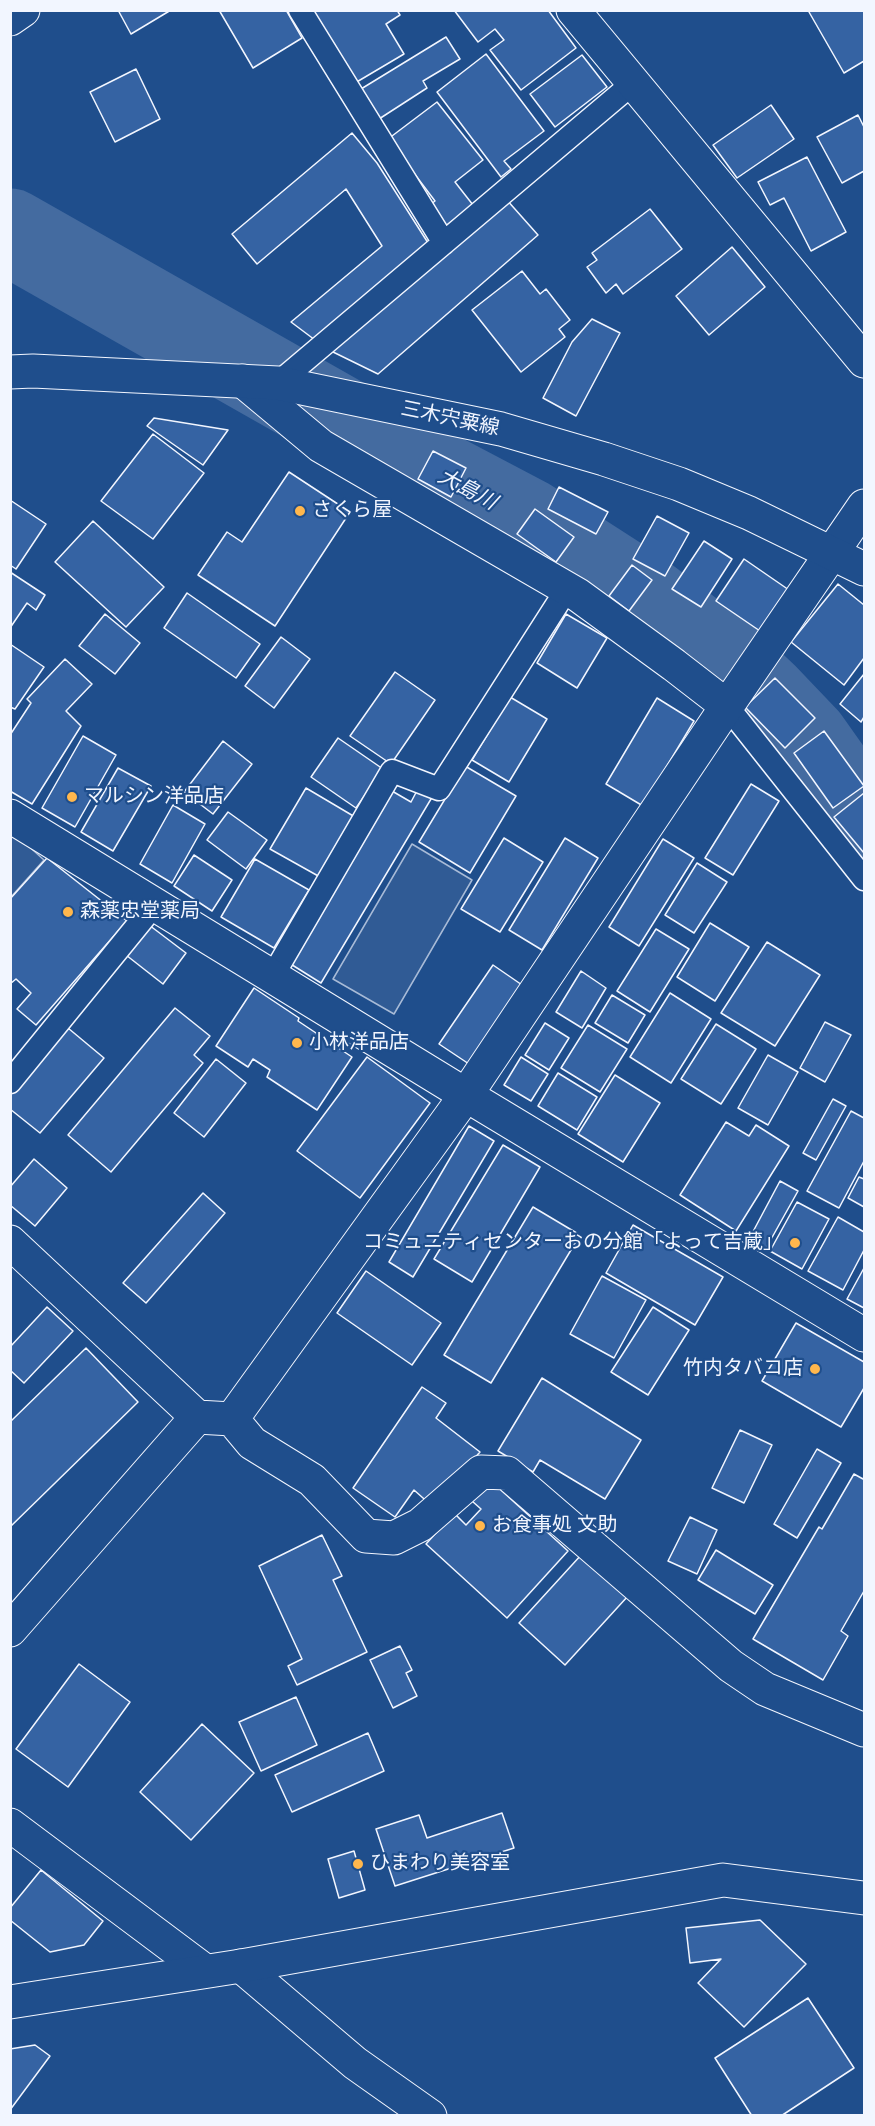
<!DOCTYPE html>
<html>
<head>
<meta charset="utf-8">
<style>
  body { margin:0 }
  #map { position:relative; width:875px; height:2126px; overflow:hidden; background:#1f4e8c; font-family:"Space Grotesk",sans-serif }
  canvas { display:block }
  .frame { position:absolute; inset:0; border:12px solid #f2f6ff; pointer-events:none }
</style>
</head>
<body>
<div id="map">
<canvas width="875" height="2126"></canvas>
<div class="frame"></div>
</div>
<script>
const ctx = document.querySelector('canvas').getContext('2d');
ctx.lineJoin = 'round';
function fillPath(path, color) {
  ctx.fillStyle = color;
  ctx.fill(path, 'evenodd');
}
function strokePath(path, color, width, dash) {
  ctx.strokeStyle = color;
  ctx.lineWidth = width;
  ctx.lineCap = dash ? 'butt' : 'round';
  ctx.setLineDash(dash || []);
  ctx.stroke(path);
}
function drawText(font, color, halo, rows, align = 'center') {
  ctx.font = font + ' "Space Grotesk","Noto Sans JP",sans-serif';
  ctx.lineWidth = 4.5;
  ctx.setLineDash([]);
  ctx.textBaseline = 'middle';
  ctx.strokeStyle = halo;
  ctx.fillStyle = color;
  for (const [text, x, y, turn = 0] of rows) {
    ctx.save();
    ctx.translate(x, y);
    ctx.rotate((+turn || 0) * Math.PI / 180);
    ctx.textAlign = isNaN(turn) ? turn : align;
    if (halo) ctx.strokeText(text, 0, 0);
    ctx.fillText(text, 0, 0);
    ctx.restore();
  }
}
const built = new Path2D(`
  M14,833L44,860L11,897V837Z
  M412,844L472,880L394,1014L333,979Z`);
fillPath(built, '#305b95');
strokePath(built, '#a8bbd7', 1.5);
strokePath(new Path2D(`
  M10,232L433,472L528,522L632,589L727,661L764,696L806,740L864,822`), '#446ba0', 87);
const building = new Path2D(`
  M118,10H171L131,34Z
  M219,10H286L302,38L253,68Z
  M312,10H397L400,15L386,24L404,54L355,83Z
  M454,10H548L576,48L521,90L490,50L504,40L495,29L478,42Z
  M812,10H864V61L844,73L809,12Z
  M446,37L460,59L423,81L427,88L379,119L361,89Z
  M486,54L544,131L504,161L511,169L501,177L437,92Z
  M582,55L607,87L555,127L530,94Z
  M136,69L160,119L115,142L90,92Z
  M437,102L483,160L455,182L473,205L443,228L427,207L435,201L388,139Z
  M771,105L794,139L737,178L713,145Z
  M858,115L864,127V171L842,183L817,137Z
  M352,133L377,163L430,246L315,340L291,322L382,246L346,189L257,264L232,234Z
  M807,157L846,232L811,251L784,198L770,205L758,182Z
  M506,199L538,235L378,374L331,351Z
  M650,209L682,249L623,294L616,284L606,293L587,267L597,260L592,253Z
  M732,247L765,287L709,335L676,296Z
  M522,271L540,294L546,289L570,320L559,329L565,337L521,372L472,310Z
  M592,319L620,333L576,416L543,398L572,342Z
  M154,418L228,430L203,465L147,426Z
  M153,434L204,473L153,539L101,501Z
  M433,451L466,468L451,497L418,479Z
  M289,472L350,512L275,626L198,575L227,532L242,542Z
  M559,487L608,512L596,534L548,509Z
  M10,500L46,524L16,569L10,565Z
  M535,509L574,537L556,562L517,534Z
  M657,516L689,533L665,576L633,559Z
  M93,521L164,587L126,627L55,562Z
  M704,541L732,559L701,607L672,589Z
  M744,559L789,590L760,631L716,601Z
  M632,565L652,580L629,611L609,596Z
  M10,572L45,595L36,610L27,603L10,628Z
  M838,584L864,605V658L844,685L791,642Z
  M187,593L260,644L236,678L164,628Z
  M105,614L140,643L115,674L79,646Z
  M566,614L607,638L577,688L537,663Z
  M281,637L310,659L274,708L245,686Z
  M10,644L44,667L15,709L10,707Z
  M65,659L92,684L66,711L81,726L32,804L10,791V735L31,703L27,699Z
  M395,672L435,700L391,764L350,736Z
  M864,674V717L861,722L840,704Z
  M775,678L815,718L785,748L745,707Z
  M510,697L547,719L509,782L472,760Z
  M657,698L694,721L643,806L606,784Z
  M824,731L864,786L833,808L794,753Z
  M83,736L116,755L75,827L42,808Z
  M338,738L383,769L356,808L311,777Z
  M223,741L252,764L213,814L184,792Z
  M465,766L516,796L470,873L419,842Z
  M118,768L151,786L113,851L81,832Z
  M751,784L779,801L733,875L705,858Z
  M420,785L434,794L321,983L289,963L392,791L411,802Z
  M306,788L355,817L320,877L270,849Z
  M864,793V853L834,817Z
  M173,805L205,824L172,883L140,864Z
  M228,812L267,840L246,869L207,840Z
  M504,838L543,862L500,932L461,909Z
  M565,838L598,858L542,950L509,930Z
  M663,839L694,858L639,946L609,927Z
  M194,855L232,880L212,911L174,886Z
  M47,858L127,921L36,1025L17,1009L31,993L16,979L10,984V899Z
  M255,859L309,890L274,948L221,917Z
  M697,863L727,882L694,933L665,915Z
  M710,923L749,947L715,1001L677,977Z
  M149,925L186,953L163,984L126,955Z
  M656,929L689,949L650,1012L617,991Z
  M767,942L820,975L775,1046L721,1013Z
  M493,965L525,987L472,1066L439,1044Z
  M581,971L606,988L582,1028L556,1012Z
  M254,988L299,1018L298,1021L352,1057L317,1110L267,1077L270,1070L253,1059L248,1067L216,1046Z
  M670,993L711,1019L671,1083L630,1057Z
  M612,995L645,1015L628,1043L595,1023Z
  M175,1008L210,1036L194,1055L203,1063L111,1172L68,1135Z
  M825,1022L851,1035L825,1082L800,1068Z
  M545,1023L569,1038L549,1070L525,1055Z
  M716,1024L756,1049L721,1104L681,1079Z
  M588,1025L627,1049L600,1092L561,1068Z
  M68,1028L104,1058L40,1133L10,1109V1095Z
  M768,1055L798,1072L768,1125L738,1108Z
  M367,1057L430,1103L360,1198L297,1151Z
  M521,1057L548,1074L531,1101L504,1085Z
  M216,1059L246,1083L204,1137L174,1113Z
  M558,1073L597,1097L577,1130L538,1106Z
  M615,1075L660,1103L623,1162L578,1134Z
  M833,1099L846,1106L816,1160L803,1153Z
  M851,1111L864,1118V1161L839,1208L807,1191Z
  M726,1122L749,1136L756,1125L789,1146L736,1231L680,1195Z
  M469,1126L494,1141L413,1277L389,1262Z
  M503,1145L540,1167L472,1282L434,1259Z
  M34,1159L67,1188L35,1226L10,1205V1187Z
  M859,1177L864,1179V1207L848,1198Z
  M780,1181L798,1191L765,1250L748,1241Z
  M203,1193L225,1213L146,1303L123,1283Z
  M797,1202L829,1219L802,1269L770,1251Z
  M533,1207L580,1235L491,1383L444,1355Z
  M838,1217L864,1232V1250L843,1290L808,1271Z
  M633,1225L723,1277L695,1325L606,1273Z
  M864,1268V1308L847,1299Z
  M366,1271L441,1323L412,1365L337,1313Z
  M602,1276L646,1300L614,1358L570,1334Z
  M47,1307L73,1331L24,1383L10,1370V1347Z
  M653,1307L689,1330L648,1395L611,1372Z
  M796,1323L864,1362V1388L841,1427L762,1381Z
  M86,1348L138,1402L10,1527V1422Z
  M542,1378L641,1440L605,1499L540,1460L533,1472L498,1451Z
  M422,1387L446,1403L436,1418L480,1452L432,1506L414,1490L395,1517L353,1488Z
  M740,1430L772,1445L744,1503L712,1488Z
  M817,1449L841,1463L797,1538L774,1524Z
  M854,1474L863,1479L864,1477V1591L841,1631L848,1636L823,1680L753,1639L819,1527L822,1529Z
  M491,1481L568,1551L507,1618L426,1544L454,1513L466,1525L481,1509L472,1501Z
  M690,1517L717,1530L697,1574L668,1561Z
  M322,1535L342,1576L333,1580L367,1652L297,1685L288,1666L302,1659L259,1566Z
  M716,1550L773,1585L755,1614L698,1580Z
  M582,1554L628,1596L565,1665L519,1623Z
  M400,1646L412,1670L406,1673L417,1696L393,1708L370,1660Z
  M79,1664L130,1702L68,1787L16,1749Z
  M296,1697L317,1745L261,1771L239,1722Z
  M202,1724L254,1773L191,1840L140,1792Z
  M368,1733L384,1771L292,1812L275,1775Z
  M502,1813L514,1848L395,1886L376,1829L419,1815L427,1838Z
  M354,1851L365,1890L339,1898L328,1859Z
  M41,1870L103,1921L84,1945L50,1952L10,1920V1908Z
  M760,1920L806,1964L744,2027L698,1983L721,1959L690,1963L686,1928Z
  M808,1998L854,2068L781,2116H752L715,2058Z
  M35,2045L50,2056L10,2110V2049Z`);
fillPath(building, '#3563a3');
strokePath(building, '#f2f6ff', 1.5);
const lane = new Path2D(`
  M300,10L444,243
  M278,383L632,84
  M727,706L864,879
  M272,977L392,771L439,789L567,589
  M10,1082L155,904`);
const street = new Path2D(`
  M573,10L864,361
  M243,381L321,446L578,595L674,665L727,706
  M10,816L466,1095L864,1335
  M10,1242L197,1417L232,1419L466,1095L727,706L864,506
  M232,1419L252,1443L312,1480L366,1536L394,1538L420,1525L481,1472L507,1473L731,1666L765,1689L864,1730
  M10,1630L197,1417
  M10,1825L205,1971
  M241,1966L355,2063L430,2116`);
const secondary = new Path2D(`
  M10,19L23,10
  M10,2002L241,1966L723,1880L864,1898`);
const primary = new Path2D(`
  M10,372L33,371L278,383L501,429L604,459L679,484L749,513L864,569`);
strokePath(lane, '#f2f6ff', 25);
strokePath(street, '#f2f6ff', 35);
strokePath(secondary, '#f2f6ff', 35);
strokePath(primary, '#f2f6ff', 35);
strokePath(lane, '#1f4e8c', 22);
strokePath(street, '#1f4e8c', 33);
strokePath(secondary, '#1f4e8c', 33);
strokePath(primary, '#1f4e8c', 33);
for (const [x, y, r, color] of [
  [300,511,6,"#ffb74d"],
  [72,797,6,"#ffb74d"],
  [68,912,6,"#ffb74d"],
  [297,1043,6,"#ffb74d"],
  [795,1243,6,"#ffb74d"],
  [815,1369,6,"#ffb74d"],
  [480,1526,6,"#ffb74d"],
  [358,1864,6,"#ffb74d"]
]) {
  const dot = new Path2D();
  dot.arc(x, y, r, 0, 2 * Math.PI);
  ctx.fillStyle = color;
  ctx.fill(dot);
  strokePath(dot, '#1f4e8c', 2);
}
drawText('20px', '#f2f6ff', '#1f4e8c', [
  ["三木宍粟線",450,419,12]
]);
drawText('20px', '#f2f6ff', '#1f4e8c', [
  ["さくら屋",312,511],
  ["マルシン洋品店",84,797],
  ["森薬忠堂薬局",80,912],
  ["小林洋品店",309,1043],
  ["コミュニティセンターおの分館「よって吉蔵」",783,1243,"right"],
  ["竹内タバコ店",803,1369,"right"],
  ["お食事処 文助",492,1526],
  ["ひまわり美容室",370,1864]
], 'left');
drawText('italic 21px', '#f2f6ff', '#1f4e8c', [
  ["大島川",467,490,28]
]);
</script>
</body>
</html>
